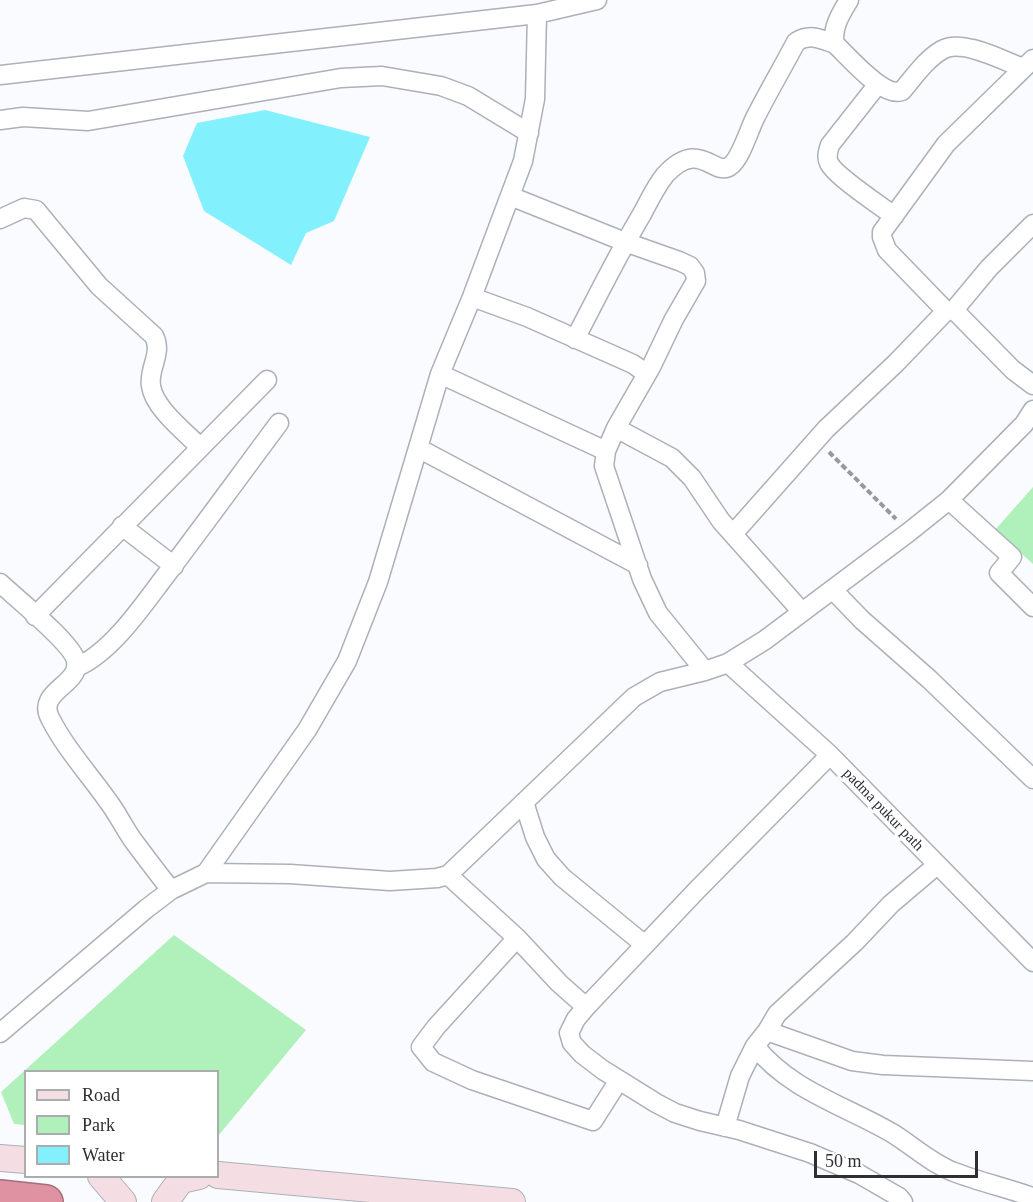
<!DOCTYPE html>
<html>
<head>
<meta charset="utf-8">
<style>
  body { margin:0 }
  #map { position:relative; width:1033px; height:1202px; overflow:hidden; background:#f9fbff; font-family:Georgia,serif }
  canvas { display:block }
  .legend { position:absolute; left:24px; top:1070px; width:195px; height:108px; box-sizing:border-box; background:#fff; border:2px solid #abacad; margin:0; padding:8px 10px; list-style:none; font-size:18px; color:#2e2f33 }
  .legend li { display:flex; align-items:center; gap:12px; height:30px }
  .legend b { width:30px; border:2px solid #abacad }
  .scale { position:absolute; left:814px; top:1151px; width:164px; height:27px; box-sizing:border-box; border:3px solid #2e2f33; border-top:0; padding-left:8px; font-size:18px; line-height:21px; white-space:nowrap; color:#2e2f33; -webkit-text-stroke:4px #fff; paint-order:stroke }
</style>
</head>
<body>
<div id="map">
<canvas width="1033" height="1202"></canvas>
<ul class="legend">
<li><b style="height:8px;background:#f5dee3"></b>Road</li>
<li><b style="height:16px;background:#b0f0ba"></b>Park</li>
<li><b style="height:16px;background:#83f0fd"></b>Water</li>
</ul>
<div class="scale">50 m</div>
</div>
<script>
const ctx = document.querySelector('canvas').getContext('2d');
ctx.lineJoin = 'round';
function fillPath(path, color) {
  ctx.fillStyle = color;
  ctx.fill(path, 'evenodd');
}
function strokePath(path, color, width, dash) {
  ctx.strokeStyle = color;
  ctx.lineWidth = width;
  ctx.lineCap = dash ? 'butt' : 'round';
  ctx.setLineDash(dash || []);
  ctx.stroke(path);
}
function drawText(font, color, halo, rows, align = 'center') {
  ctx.font = font + ' Georgia,serif';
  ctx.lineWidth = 6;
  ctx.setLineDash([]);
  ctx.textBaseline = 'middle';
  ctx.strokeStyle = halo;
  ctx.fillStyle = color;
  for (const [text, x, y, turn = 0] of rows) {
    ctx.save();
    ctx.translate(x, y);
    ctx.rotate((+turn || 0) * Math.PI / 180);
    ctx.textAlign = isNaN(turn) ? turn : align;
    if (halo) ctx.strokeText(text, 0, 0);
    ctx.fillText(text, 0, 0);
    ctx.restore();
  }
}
fillPath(new Path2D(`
  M1033,487V564L995,530Z
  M174,935L306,1030L218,1136V1072H26L25,1125L14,1124L1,1092Z`), '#b0f0ba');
fillPath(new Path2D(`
  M265,110L370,137L334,221L306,233L291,265L204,211L183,156L197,123Z`), '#83f0fd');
const street = new Path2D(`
  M849,0C841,13 831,29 835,44C849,57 883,98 902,91C914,77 926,59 942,50C961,38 1004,61 1023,68
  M0,75L537,14L597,0
  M878,84L830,145C828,151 826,157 829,163C835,176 881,206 894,216
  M0,120L23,117L88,121L341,78L382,76L441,86L468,96L529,133
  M0,219L24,208L36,210L99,286L154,336C163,354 148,368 151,386C154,408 185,432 200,447
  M472,297L527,317L633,364L647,374
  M954,310L989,268L1033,224
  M946,311L887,250L882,237V232L946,144L1033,59
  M575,339C597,297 618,254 642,214C649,201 656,186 665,175C700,137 714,178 730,166C740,160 749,130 755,118C768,92 783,67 796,42C810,33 821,39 835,44
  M440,374L606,451L616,428L651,367L674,319L696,281L695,273L690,266L679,261L625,242L510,196
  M616,428L672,458L692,478L721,521L802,612
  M418,448L638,565
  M606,451L604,466L642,579L658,613L705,671
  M949,500L1012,557L999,573L1033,607
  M122,526L174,566
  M733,534L826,429L896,363L946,311L954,310L1013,370L1033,385
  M0,583C15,597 73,644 76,661C81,685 36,691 50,718C65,748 89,774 108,801C118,814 125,830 135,843C147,859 159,875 171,890
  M833,590L862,620L929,679L1033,779
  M35,616L267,380
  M728,663L830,755L1033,962
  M77,667C112,652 143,605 166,575C204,525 241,474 279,423
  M524,802L535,837L546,859L562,877L645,945
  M937,865L891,904L855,942L777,1014L767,1031L852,1061L883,1065L1033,1071
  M206,873L307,730L347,661L378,582L440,374L472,297L523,161L535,99L537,14
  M448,875L517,938L559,983L586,1007L696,891L830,755
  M517,938L436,1027L421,1047L433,1062L472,1080L593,1121L619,1080
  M586,1007L576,1019L569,1033L572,1043L582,1054L603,1070L656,1103L675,1113L700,1121L739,1130L810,1153L859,1174L899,1197L903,1202
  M767,1031L755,1046C789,1090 846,1106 892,1133C913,1146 931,1163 954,1172C980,1182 1007,1188 1032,1197
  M0,1033L146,909L171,890L206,873L290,874L390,881L437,878L448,875L634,697L660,682L705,671L728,663L765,640L909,532L949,500L1024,424L1033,410
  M725,1127L740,1076L755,1046`);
const secondary = new Path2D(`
  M0,1158L26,1160
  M218,1175L512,1202
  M101,1176L123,1202
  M165,1202L181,1180L199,1176`);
const highway = new Path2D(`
  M0,1197L46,1202`);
strokePath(street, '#acb0b9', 21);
strokePath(secondary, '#acb0b9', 28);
strokePath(highway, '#a16f7b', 36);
strokePath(new Path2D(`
  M829,452L896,519`), '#98999d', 4, [6, 3]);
strokePath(street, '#fff', 18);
strokePath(secondary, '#f5dee3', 26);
strokePath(highway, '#df92a2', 33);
drawText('15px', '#2e2f33', '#fff', [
  ["padma pukur path",883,810,46]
]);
</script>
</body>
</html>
